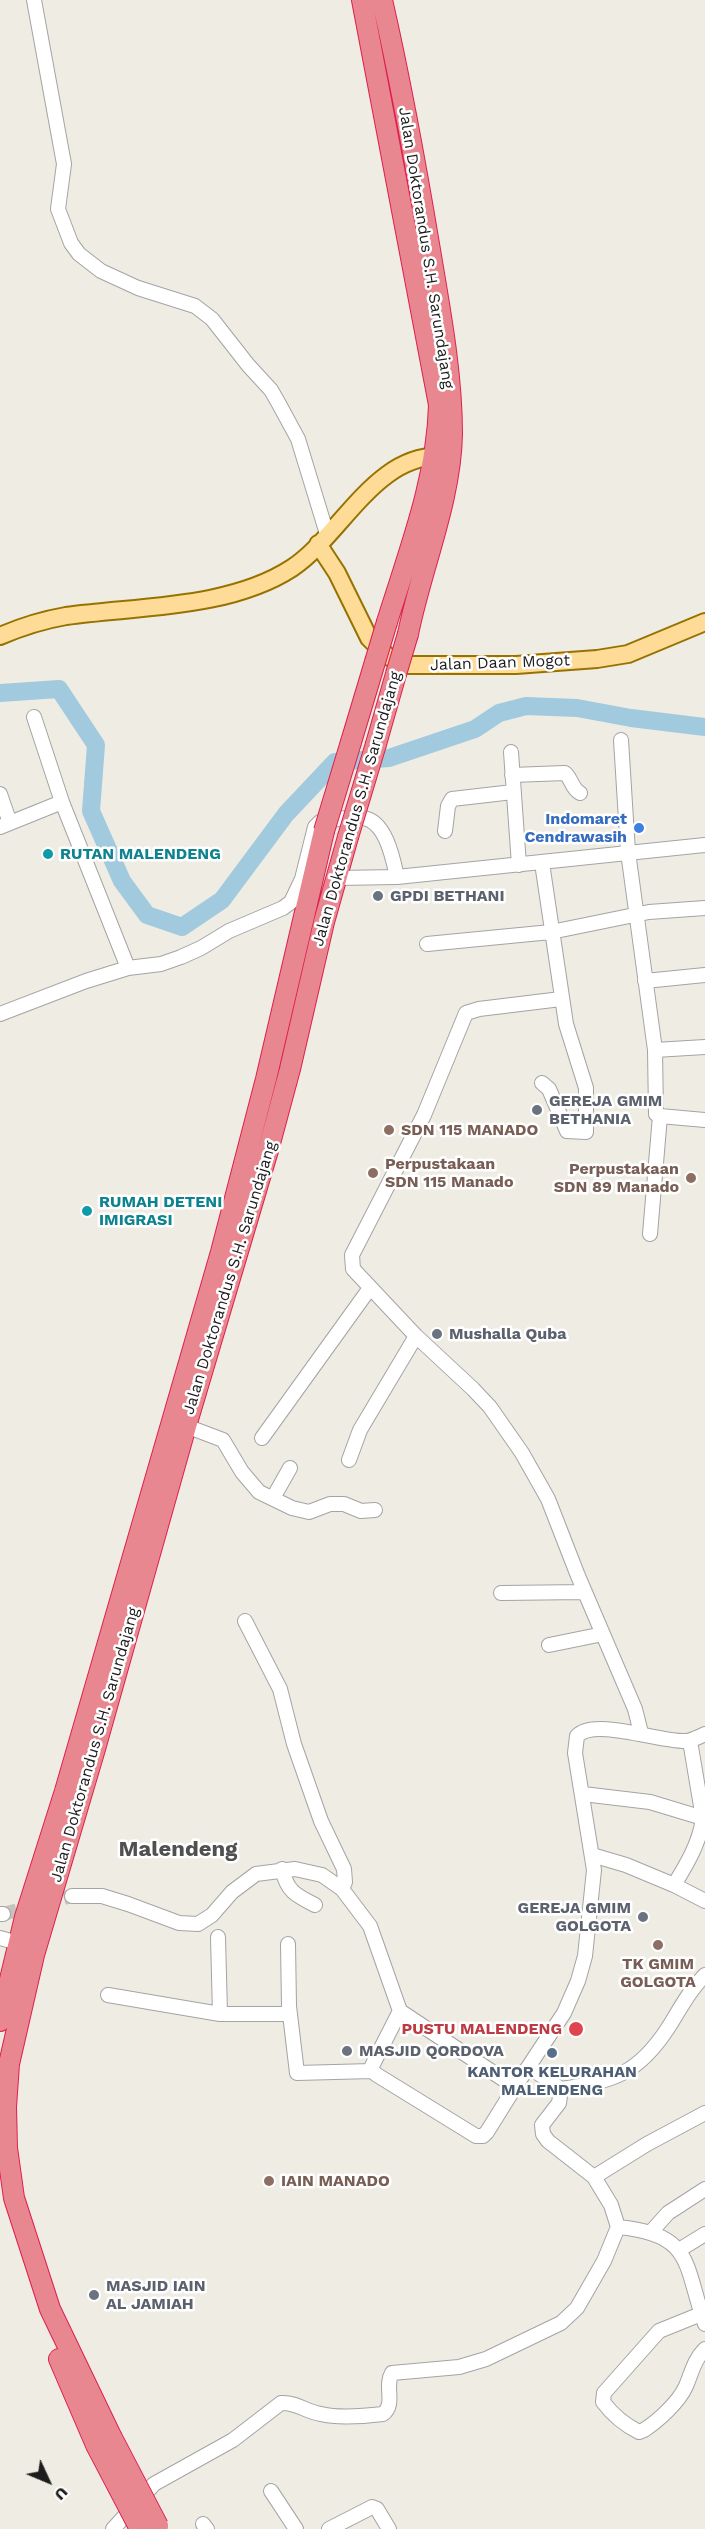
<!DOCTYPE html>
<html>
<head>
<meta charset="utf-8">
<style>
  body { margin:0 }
  #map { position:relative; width:705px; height:2529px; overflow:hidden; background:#efece3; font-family:"Work Sans",sans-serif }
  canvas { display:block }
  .north { position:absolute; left:18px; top:2451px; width:60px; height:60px; -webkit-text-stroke:4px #fff; paint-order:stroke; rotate:134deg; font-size:16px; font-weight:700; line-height:24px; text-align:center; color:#1d1d1d }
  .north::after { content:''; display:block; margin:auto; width:21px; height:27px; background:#1d1d1d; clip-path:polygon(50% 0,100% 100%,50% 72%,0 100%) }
</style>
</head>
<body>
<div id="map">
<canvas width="705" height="2529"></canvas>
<div class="north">U</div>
</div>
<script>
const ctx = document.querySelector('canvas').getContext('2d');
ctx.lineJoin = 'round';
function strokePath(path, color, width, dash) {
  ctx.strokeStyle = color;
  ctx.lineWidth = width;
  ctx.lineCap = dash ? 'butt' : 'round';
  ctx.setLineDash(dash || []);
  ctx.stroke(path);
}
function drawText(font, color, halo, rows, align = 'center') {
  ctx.font = font + ' "Work Sans",sans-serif';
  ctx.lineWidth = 5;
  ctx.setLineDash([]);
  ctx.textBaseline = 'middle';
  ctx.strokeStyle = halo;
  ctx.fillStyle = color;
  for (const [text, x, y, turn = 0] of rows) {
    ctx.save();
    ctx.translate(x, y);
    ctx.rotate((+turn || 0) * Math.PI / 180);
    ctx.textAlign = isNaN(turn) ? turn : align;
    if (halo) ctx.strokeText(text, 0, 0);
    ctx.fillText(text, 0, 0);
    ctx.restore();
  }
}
strokePath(new Path2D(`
  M0,693L59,689L96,745L91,811L122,881L147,915L182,927L222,900L286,814L335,762L389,758L475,729L499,713L526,706L577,708L631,718L705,727`), '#a1cade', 18);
strokePath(new Path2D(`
  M3,1914L72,1896`), '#c5c3bb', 14, [14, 7]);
const minor = new Path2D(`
  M34,0L64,164L58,209L71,243L79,254L101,271L138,288L195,306L212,319L248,365L271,390L279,404L298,439L327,534
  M34,717L62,802
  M621,740L628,852L655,1050L656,1114L660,1116L705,1120
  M511,752L519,865
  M512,775L565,773C572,779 571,788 580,793
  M0,794L10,823
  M0,827L62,802L128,968
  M445,831L448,806L452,799L513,792
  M337,878L397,877L705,845
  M427,944L551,932L649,912L705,908
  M645,981L705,975
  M561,999L479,1009L466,1013L424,1115L352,1255L353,1269L416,1336L473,1389L490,1407L522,1453L548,1499L578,1576L635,1709L641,1733
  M0,1014L86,981L128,968L161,964L181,957L201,948L229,931L283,908L291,902L302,879L315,827L320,822C333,820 350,816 363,818C386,821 393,859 397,877
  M655,1050L705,1047
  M542,1083L549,1089L567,1131L586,1132V1088L566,1024L542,863
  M650,1234L660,1116
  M186,1426L223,1440L242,1472L259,1492L292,1508L309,1512L330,1504H344L361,1511L375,1510
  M262,1438L370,1288
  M349,1460L360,1430L416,1336
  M273,1498L290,1468
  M501,1593L585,1592
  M245,1621L280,1689L294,1744L321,1821L344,1869L345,1882L342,1889
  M549,1645L603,1634
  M690,1741L703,1818L705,1819
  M583,1794L650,1802L703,1818C700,1842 687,1864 674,1885L626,1865L592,1855
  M282,1869C287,1891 295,1895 315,1905
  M674,1885L705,1901
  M72,1896H102L128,1904L179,1923L198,1924L212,1915L232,1892L256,1874L295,1869L322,1875L342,1889L370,1926L400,2011L515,2087L564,2013L578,1981L585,1956L594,1870L575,1753L577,1736C595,1717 662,1743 687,1741C693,1740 699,1737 705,1734
  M0,1914H3
  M218,1937L220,2014
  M0,1938L18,1943
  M288,1944L289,2006L297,2073L372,2071
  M108,1995L220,2014H289
  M400,2011L372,2066V2071L377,2075L476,2136H483L487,2132L515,2087
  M529,2067L561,2089C614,2081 638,2074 668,2028C680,2009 689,1991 705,1975
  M594,2177L647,2144L705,2113
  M618,2227C694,2234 684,2265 705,2324
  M651,2232L668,2213L705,2189
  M679,2250L705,2234
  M701,2314L659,2331L604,2393L603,2402C612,2414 625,2425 639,2432L644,2430C658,2421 679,2402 686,2386C692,2372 694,2360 705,2349
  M271,2491L296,2529
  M203,2524L207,2529
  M113,2529L154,2484L233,2440L281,2403C297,2402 306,2412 321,2414C337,2418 366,2416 383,2414C396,2404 384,2386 392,2373L459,2367L486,2359L561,2323L577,2308L604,2261L618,2227L611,2205L594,2177L548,2141L543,2134L542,2125L559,2103L561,2089
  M329,2529L372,2507L377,2509L389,2529`);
const major = new Path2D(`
  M318,544L337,573L369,638L387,656L409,665H516L597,659L628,654L705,622
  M0,636C21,627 43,620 66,616C137,606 229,609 292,568C341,536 377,450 445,457`);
const highway = new Path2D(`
  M362,0L439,405C437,480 409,551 387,622
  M382,0C401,83 416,166 430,250C440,310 452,373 452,434C451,500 421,569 408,634
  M351,742L375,662
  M376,744L396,674
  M0,2021L25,1917L65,1791L221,1252L266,1079L324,831
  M59,2359L96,2445
  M111,2436L50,2309L14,2198L7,2148L6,2107L9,2064L34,1955L95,1749L186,1426L269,1147L290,1069L324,922L348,837`);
strokePath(minor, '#a4a4a4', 16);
strokePath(major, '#967300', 20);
strokePath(highway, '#de1f4d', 22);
strokePath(minor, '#fff', 14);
strokePath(major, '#fedc98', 16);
strokePath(highway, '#e98790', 20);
const highwayBridge = new Path2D(`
  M375,662L387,622
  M396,674L408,634
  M324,831L351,742
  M348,837L376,744
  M111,2436L158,2526
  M96,2445L140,2529`);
strokePath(highwayBridge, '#de1f4d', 22, []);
strokePath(highwayBridge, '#e98790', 20);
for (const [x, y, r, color] of [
  [639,828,6,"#3f7fe0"],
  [48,854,6,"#0f9aa8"],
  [378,896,6,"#6b7280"],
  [537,1110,6,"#6b7280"],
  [389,1130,6,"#8d6e63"],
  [373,1173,6,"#8d6e63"],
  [691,1178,6,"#8d6e63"],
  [87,1211,6,"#0f9aa8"],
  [437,1334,6,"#6b7280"],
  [643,1917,6,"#6b7280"],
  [658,1945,6,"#8d6e63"],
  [576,2029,8,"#e0444e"],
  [347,2051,6,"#6b7280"],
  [552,2053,6,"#5c6f8a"],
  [269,2181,6,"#8d6e63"],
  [94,2295,6,"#6b7280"]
]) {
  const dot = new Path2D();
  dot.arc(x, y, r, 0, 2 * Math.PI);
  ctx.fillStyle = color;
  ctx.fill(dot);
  strokePath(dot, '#fff', 2);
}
drawText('16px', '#1d1d1d', '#fff', [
  ["Jalan Doktorandus S.H. Sarundajang",426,248,81],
  ["Jalan Daan Mogot",500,663,-2],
  ["Jalan Doktorandus S.H. Sarundajang",357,809,-74],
  ["Jalan Doktorandus S.H. Sarundajang",230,1278,-73],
  ["Jalan Doktorandus S.H. Sarundajang",95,1745,-74]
]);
drawText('bold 16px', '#366cbe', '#fff', [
  ["Indomaret",627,819],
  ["Cendrawasih",627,837]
], 'right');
drawText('bold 16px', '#0d838f', '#fff', [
  ["RUTAN MALENDENG",60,854],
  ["RUMAH DETENI",99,1202],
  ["IMIGRASI",99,1220]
], 'left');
drawText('bold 16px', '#5b616d', '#fff', [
  ["GPDI BETHANI",390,896],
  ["GEREJA GMIM",549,1101],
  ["BETHANIA",549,1119],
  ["Mushalla Quba",449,1334],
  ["GEREJA GMIM",631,1908,"right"],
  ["GOLGOTA",631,1926,"right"],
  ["MASJID QORDOVA",359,2051],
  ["MASJID IAIN",106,2286],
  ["AL JAMIAH",106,2304]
], 'left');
drawText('bold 16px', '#785e54', '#fff', [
  ["SDN 115 MANADO",401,1130],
  ["Perpustakaan",385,1164],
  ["SDN 115 Manado",385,1182],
  ["Perpustakaan",679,1169,"right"],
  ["SDN 89 Manado",679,1187,"right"],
  ["TK GMIM",658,1964,"center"],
  ["GOLGOTA",658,1982,"center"],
  ["IAIN MANADO",281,2181]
], 'left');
drawText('bold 16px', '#be3a42', '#fff', [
  ["PUSTU MALENDENG",562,2029]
], 'right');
drawText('bold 16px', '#4e5e75', '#fff', [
  ["KANTOR KELURAHAN",552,2072],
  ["MALENDENG",552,2090]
]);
drawText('bold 22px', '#505050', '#fff', [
  ["Malendeng",178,1850]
]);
</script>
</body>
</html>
